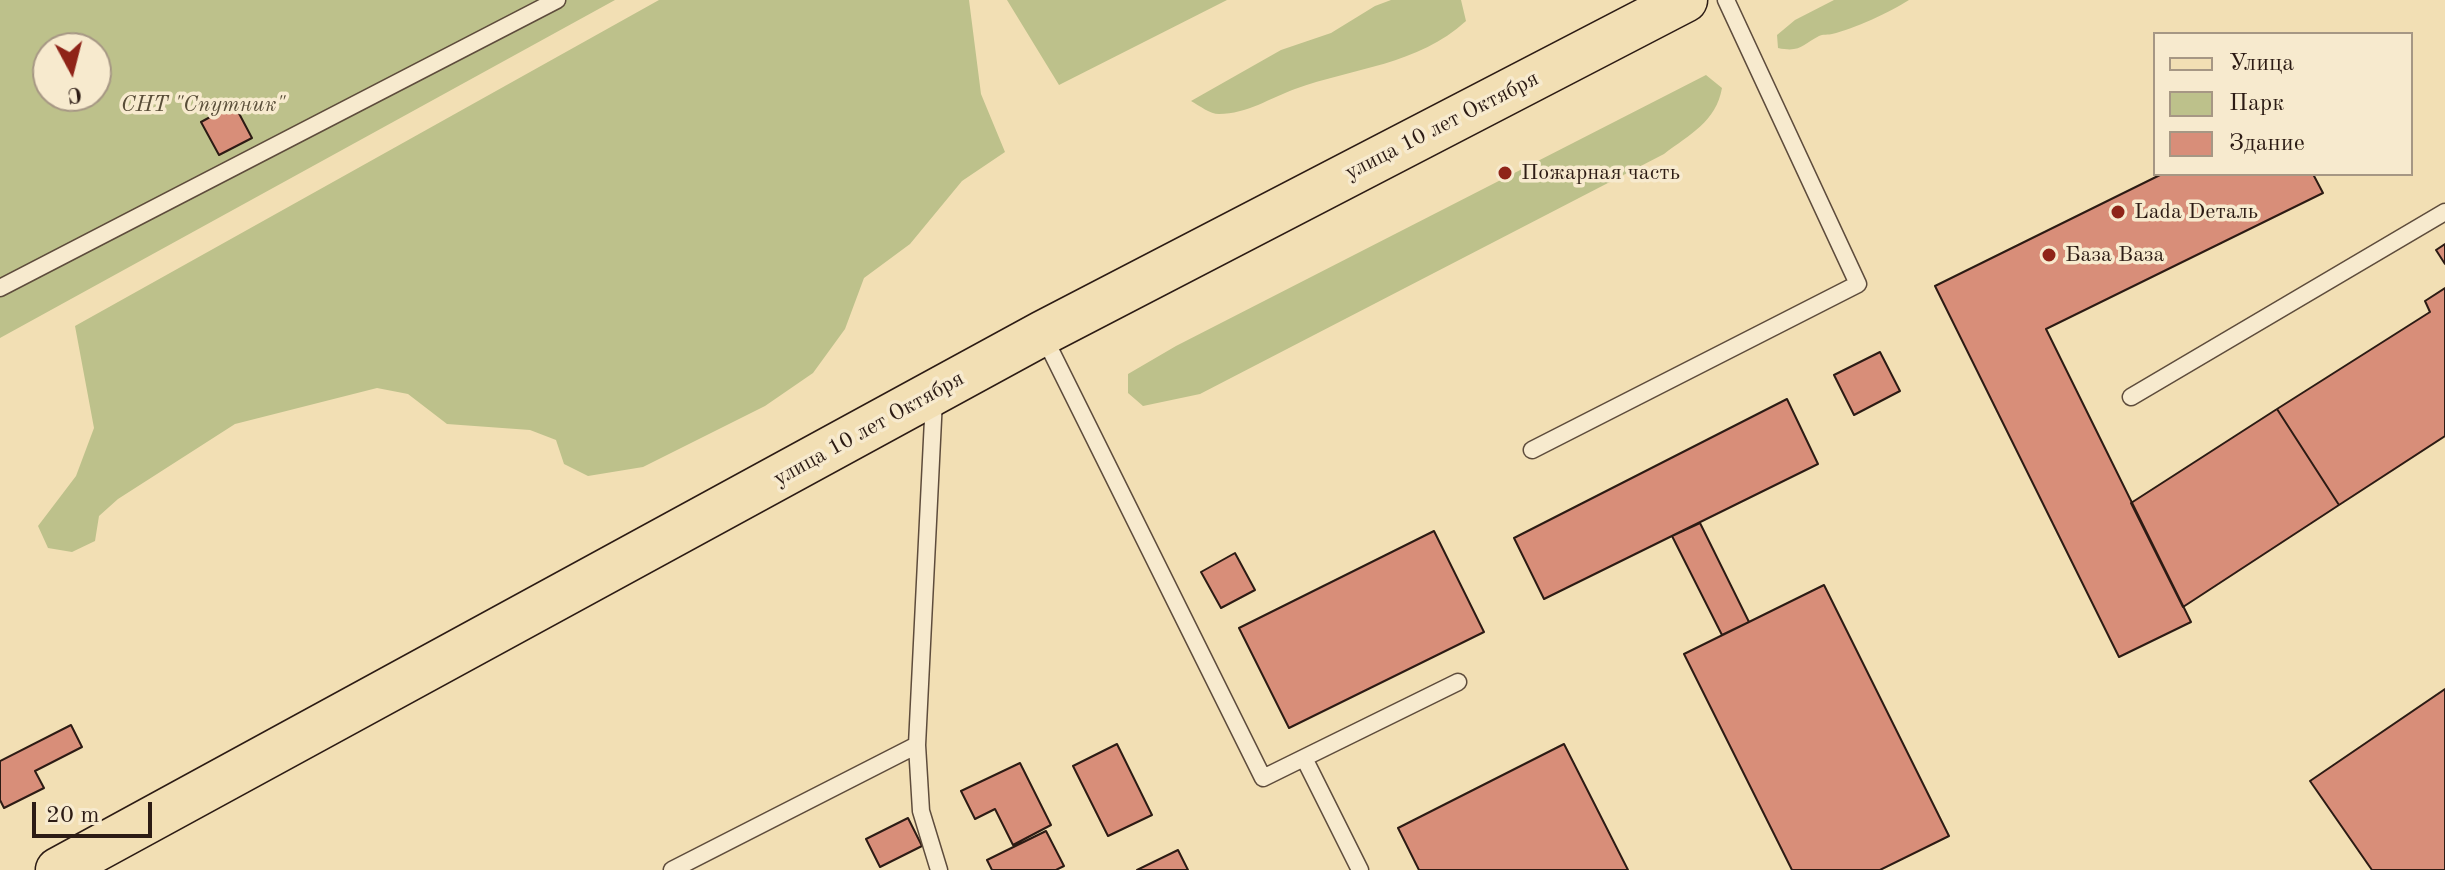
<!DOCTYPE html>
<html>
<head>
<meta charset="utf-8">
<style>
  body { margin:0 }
  #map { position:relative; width:2445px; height:870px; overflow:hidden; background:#f2dfb4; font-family:"Old Standard TT",serif }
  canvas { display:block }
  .legend { position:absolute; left:2153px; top:32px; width:260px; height:144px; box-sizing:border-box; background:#f7eace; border:2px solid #a69784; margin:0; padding:10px 14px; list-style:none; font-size:24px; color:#2c1b14 }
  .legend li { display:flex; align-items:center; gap:16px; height:40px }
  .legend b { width:40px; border:2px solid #a69784 }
  .north { position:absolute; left:32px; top:32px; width:80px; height:80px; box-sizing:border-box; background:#f7eace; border:2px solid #a69784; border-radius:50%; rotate:173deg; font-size:22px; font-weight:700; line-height:32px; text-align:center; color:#2c1b14 }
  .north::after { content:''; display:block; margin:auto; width:28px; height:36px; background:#8f2418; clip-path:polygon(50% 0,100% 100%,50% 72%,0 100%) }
  .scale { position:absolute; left:32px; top:802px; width:120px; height:36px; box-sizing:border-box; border:4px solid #2c1b14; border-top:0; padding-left:10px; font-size:24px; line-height:28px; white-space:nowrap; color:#2c1b14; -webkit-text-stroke:6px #f7eace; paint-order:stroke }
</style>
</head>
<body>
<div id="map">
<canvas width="2445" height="870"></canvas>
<ul class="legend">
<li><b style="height:10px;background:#f2dfb4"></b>Улица</li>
<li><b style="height:22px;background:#bdc18b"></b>Парк</li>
<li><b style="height:22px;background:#d88e79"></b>Здание</li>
</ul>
<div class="north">С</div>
<div class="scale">20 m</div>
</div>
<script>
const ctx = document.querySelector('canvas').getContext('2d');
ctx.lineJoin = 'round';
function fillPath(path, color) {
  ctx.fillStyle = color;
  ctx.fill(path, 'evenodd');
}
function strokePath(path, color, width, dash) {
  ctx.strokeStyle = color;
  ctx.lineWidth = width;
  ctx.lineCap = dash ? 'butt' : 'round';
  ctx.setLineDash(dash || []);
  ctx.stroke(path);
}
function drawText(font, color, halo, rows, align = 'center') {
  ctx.font = font + ' "Old Standard TT",serif';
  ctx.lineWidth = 7;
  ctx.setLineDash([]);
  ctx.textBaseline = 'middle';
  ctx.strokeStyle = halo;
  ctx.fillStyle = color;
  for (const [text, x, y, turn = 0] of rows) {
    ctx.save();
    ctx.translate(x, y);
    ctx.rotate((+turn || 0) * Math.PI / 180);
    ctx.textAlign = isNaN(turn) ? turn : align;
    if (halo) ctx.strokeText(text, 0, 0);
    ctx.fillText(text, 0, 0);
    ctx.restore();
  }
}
fillPath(new Path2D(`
  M0,0H615L0,338ZM48,48H96V96H48Z
  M659,0H969L981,94L1005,152L962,181L910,244L864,278L845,329L813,373L765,406L643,467L588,476L564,464L556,440L530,430L447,424L408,394L377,388L235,424L118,499L99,516L95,541L72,552L48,548L38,526L76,476L94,428L75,326Z
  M1007,0H1227L1059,85Z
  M1391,0H1461L1466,21C1418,65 1353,68 1295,89C1270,98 1247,114 1219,114C1210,114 1200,106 1191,101L1281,50L1331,33L1375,6Z
  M1834,0H1909C1890,12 1854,29 1832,34C1829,35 1822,34 1819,36C1803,44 1801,53 1778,48L1777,35L1795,20Z
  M1706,75L1722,88C1716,122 1690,134 1664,154L1200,394L1143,406L1128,393V374L1176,346Z`), '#bdc18b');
const building = new Path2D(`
  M234,104L252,138L219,155L201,122Z
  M2162,174H2313L2323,193L2046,329L2191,622L2119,657L1935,286Z
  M2445,244V264L2436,250Z
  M2445,288V436L2339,505L2277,409L2430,312L2425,301Z
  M1880,352L1900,391L1854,415L1834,375Z
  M1787,399L1818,464L1544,599L1514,538Z
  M2277,409L2339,505L2183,607L2131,503Z
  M1700,523L1749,622L1722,635L1672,536Z
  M1434,531L1484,632L1289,728L1239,628Z
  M1235,553L1255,590L1221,608L1201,572Z
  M1824,585L1949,836L1880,870H1792L1684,654Z
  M2445,689V870H2372L2310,781Z
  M71,725L82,747L35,771L44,788L4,808L0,800V761Z
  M1117,744L1152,815L1108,836L1073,766Z
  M1564,744L1628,870H1419L1398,828Z
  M1020,763L1051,825L1013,845L995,809L975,819L961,791Z
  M908,818L922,846L880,867L866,839Z
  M1046,831L1064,866L1056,870H992L987,860Z
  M1178,850L1188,870H1137Z`);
fillPath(building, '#d88e79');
strokePath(building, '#2c1b14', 2);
const lane = new Path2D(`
  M0,288L557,0
  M1043,335L1263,778L1458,682
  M2131,397L2445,212
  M934,399L917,745L921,811L939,870
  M1532,450L1858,284L1726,0
  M1304,758L1360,870
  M672,870L917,745`);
const primary = new Path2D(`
  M58,870L1043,333L1685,0`);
strokePath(lane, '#5e4c3c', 19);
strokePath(primary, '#2c1b14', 47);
strokePath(lane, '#f7eace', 16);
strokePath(primary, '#f2dfb4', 44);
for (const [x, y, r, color] of [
  [1505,173,8,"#8f2418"],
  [2118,212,8,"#8f2418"],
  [2049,255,8,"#8f2418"]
]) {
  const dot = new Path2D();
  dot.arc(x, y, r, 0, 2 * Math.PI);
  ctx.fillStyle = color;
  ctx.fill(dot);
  strokePath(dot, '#f7eace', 3);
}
drawText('italic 22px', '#584d38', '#f7eace', [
  ["СНТ \"Спутник\"",203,105]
]);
drawText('22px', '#2c1b14', '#f7eace', [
  ["улица 10 лет Октября",1442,126,-27],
  ["улица 10 лет Октября",869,429,-29]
]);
drawText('22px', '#2c1b14', '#f7eace', [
  ["Пожарная часть",1521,173],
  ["Lada Dеталь",2134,212],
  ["База Ваза",2065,255]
], 'left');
</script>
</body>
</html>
